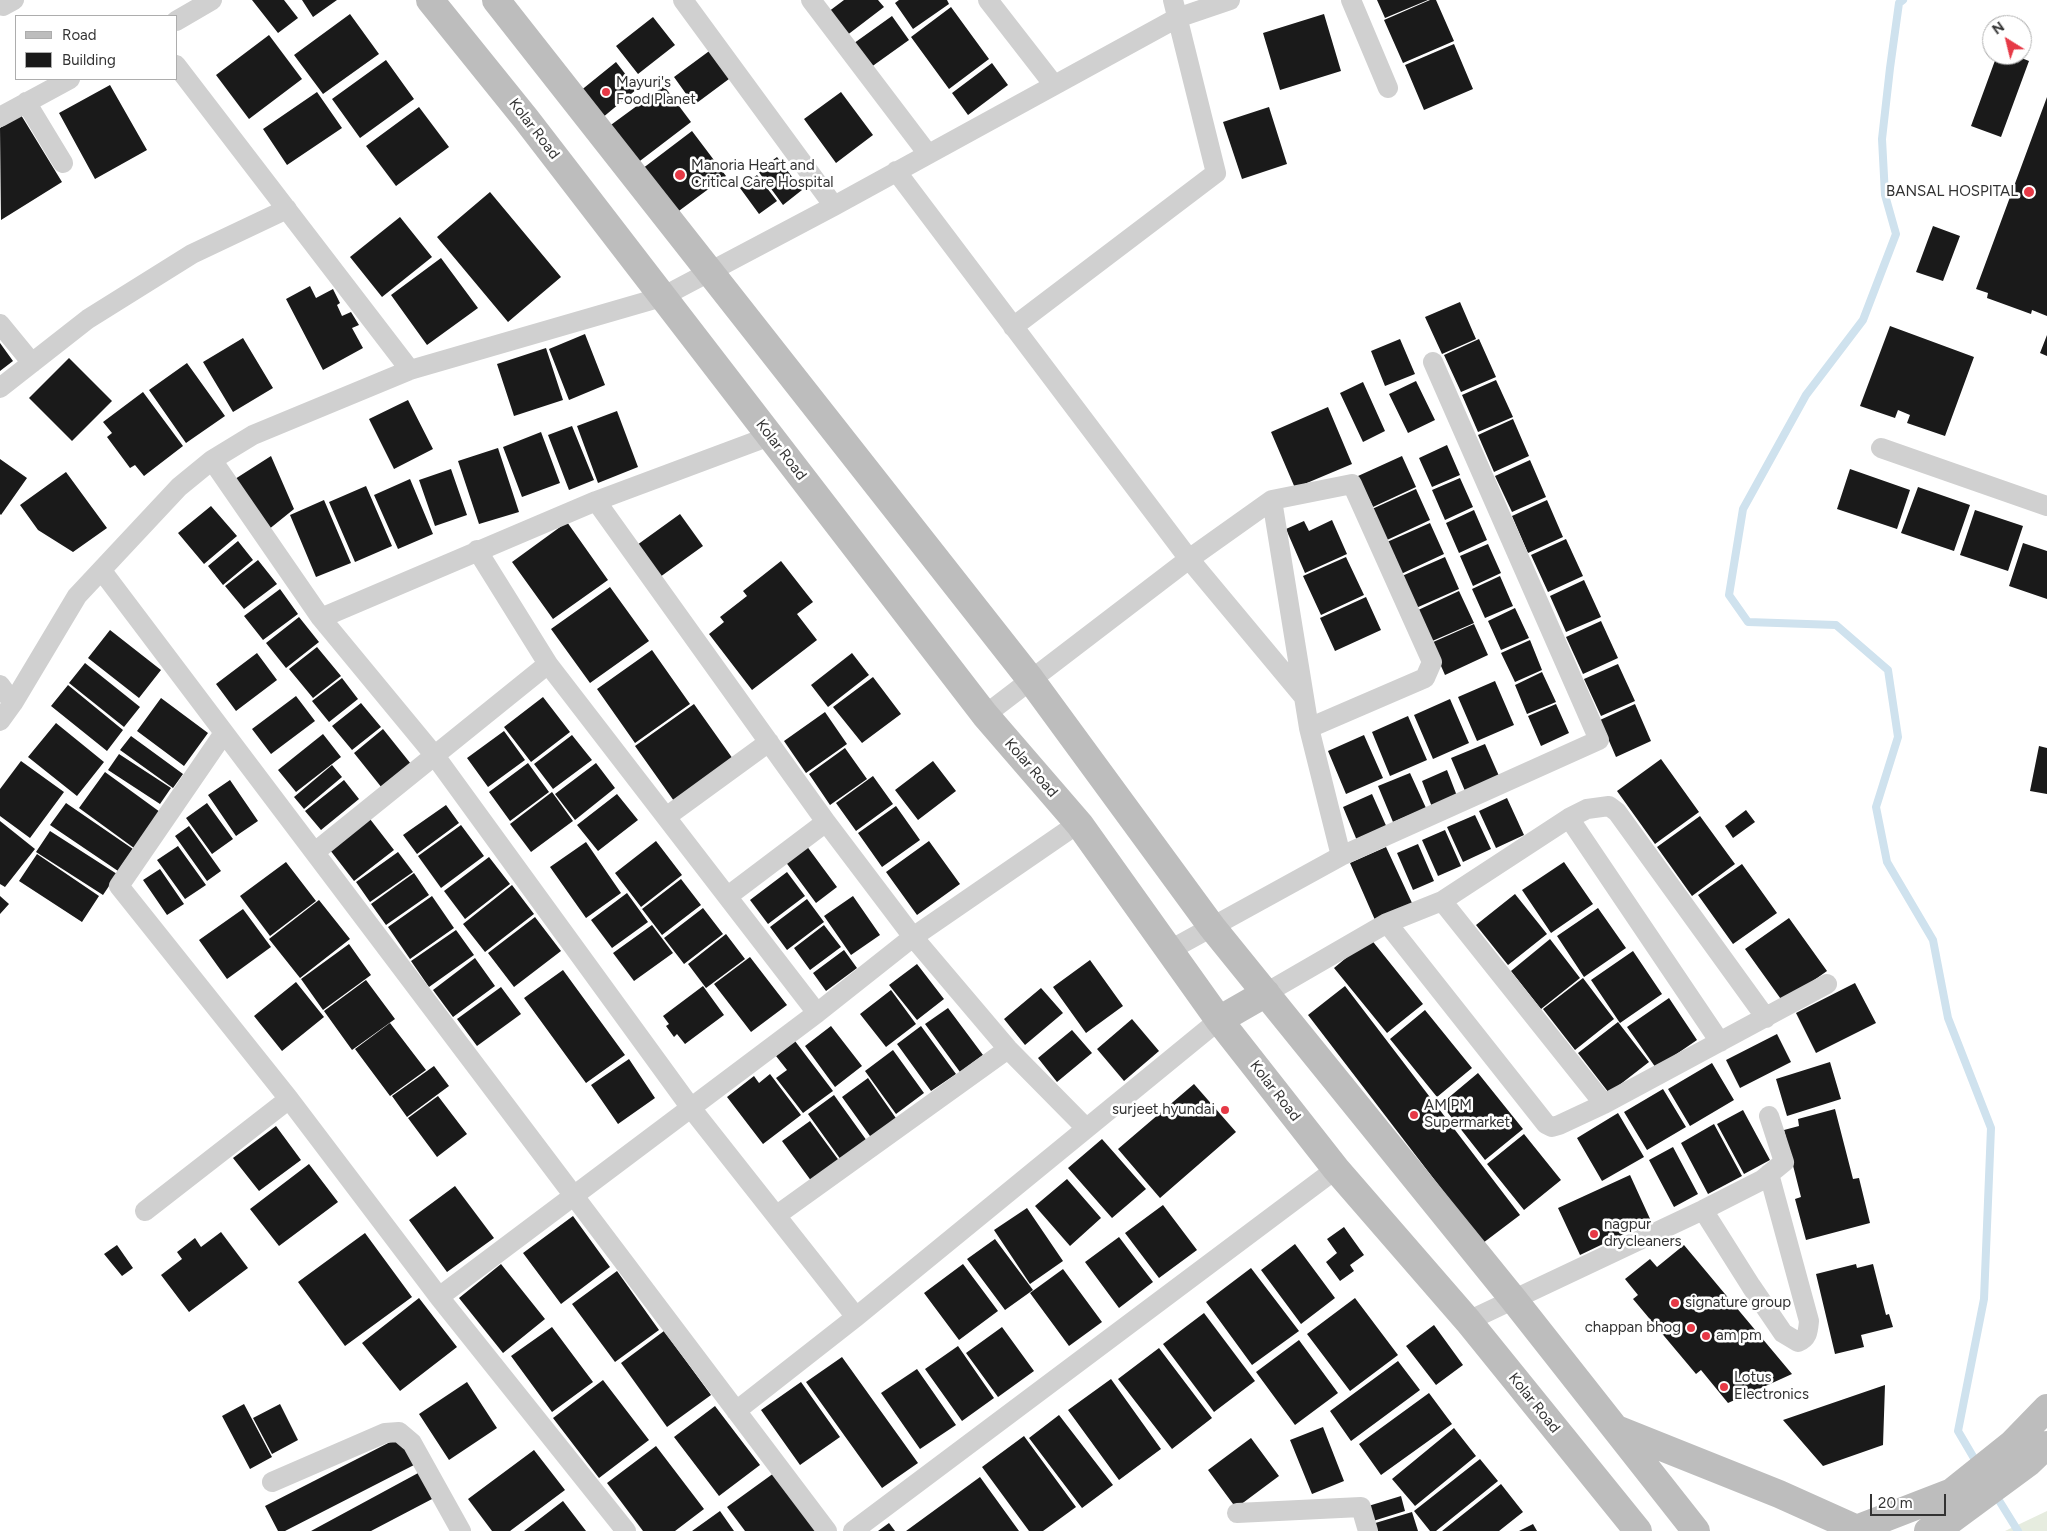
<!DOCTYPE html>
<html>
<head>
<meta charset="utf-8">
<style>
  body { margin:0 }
  #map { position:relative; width:2047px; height:1531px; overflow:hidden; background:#fff; font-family:Figtree,sans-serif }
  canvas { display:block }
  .legend { position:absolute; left:15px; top:15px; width:162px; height:65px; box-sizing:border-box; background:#fff; border:1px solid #adadad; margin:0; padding:6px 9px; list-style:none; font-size:15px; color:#333 }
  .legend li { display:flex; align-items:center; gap:10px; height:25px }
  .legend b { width:25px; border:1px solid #adadad }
  .north { position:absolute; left:1982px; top:15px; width:50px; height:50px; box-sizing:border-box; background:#fff; border:1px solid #adadad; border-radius:50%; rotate:324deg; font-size:14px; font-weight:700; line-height:20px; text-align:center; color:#333 }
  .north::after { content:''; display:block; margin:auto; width:18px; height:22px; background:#e63946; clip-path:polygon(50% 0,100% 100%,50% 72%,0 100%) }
  .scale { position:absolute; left:1870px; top:1494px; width:76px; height:22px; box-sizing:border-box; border:2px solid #333; border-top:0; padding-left:6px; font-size:15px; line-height:18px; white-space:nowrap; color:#333; -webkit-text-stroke:4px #fff; paint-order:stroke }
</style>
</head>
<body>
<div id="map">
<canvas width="2047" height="1531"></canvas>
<ul class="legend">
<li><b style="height:6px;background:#bdbdbd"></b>Road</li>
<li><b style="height:14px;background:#1a1a1a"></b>Building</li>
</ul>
<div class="north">N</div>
<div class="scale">20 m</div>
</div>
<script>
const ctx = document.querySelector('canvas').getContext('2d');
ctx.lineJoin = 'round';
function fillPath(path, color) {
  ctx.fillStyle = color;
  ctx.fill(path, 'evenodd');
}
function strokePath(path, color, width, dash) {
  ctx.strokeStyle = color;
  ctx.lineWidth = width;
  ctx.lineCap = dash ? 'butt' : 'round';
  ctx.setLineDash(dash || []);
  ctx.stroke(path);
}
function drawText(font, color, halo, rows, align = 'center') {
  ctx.font = font + ' Figtree,sans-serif';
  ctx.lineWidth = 5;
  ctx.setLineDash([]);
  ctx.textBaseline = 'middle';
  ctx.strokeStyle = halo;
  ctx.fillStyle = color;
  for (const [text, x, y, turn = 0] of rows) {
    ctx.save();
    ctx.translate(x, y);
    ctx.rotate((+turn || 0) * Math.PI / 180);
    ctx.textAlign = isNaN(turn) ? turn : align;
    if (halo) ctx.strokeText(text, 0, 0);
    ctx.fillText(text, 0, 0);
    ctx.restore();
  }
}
fillPath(new Path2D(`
  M2047,1511V1531H2005Z`), '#e6ecdf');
strokePath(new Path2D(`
  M1903,0L1899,3L1890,68L1882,139L1885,195L1896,234L1863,320L1806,395L1743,509L1729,595L1748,622L1836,625L1888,670L1898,737L1876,807L1887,862L1933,940L1948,1018L1991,1128L1984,1299L1958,1431L1978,1465
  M1995,1494L2018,1531`), '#cfe2ee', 8);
fillPath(new Path2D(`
  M252,0H284L298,18L278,33Z
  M302,0H337L313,17Z
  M844,0H878L884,7L846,36L828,12Z
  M899,0H947L949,4L913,29L895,3Z
  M1377,0H1428L1385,18Z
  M1430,0H1436L1454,41L1403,63L1384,20Z
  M951,7L989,59L949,89L911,37Z
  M350,14L379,54L323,94L294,55Z
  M1324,14L1341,71L1280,90L1263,33Z
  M892,16L909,40L867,70L850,46Z
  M653,17L675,45L638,74L616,46Z
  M269,35L302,79L249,119L216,75Z
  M1454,44L1473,89L1424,110L1405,65Z
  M712,49L733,76L694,105L674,77Z
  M1997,55H2014L2029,61L2001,137L1971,126Z
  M386,60L414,99L360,138L332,99Z
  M616,62L637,89L596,123L574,96Z
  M992,63L1008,85L968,115L952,93Z
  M110,85L147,150L95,179L59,113Z
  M664,86L691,122L632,167L604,130Z
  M317,92L342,128L287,165L263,129Z
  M841,92L873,135L836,163L804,119Z
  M2047,97V316L2032,310L2031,314L1987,298L1988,293L1976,289Z
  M419,107L449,147L396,186L366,146Z
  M1269,107L1287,164L1242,179L1223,122Z
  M21,115L62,182L1,220L0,128Z
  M692,131L726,176L668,219L634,175Z
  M777,157L802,190L783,205L758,171Z
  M757,175L777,201L759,214L740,188Z
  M490,192L561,277L508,322L437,237Z
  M400,217L432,257L382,297L350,257Z
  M1933,226L1960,236L1943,281L1916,272Z
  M441,258L478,308L427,345L391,295Z
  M310,286L316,298L333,289L340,303L337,305L342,316L351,312L359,325L352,328L363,348L323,370L286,299Z
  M1460,302L1476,339L1442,354L1425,317Z
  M1890,326L1974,357L1945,436L1907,423L1910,415L1898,410L1895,418L1860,406Z
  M585,334L605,385L569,400L549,349Z
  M2047,335V356L2040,353Z
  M243,338L273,388L233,412L203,362Z
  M1400,339L1415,374L1385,386L1371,351Z
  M1479,339L1496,377L1461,392L1444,355Z
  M0,343L13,361L0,371Z
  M546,348L563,400L514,416L497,364Z
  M69,358L112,401L72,441L29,398Z
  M187,363L225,416L186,443L149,390Z
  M1496,380L1513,417L1478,432L1462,395Z
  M1416,381L1435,420L1408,433L1389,394Z
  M1363,382L1385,431L1363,442L1340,393Z
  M143,392L183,446L144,476L135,465L130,468L107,437L112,433L103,422Z
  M408,400L433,449L394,469L369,419Z
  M1328,407L1352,464L1295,488L1271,432Z
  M617,411L638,467L598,483L577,426Z
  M1513,419L1529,456L1494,472L1478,435Z
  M572,426L594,480L569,490L548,435Z
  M541,432L560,483L522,497L503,447Z
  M1447,445L1460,475L1432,487L1419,458Z
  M498,448L519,512L479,524L458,461Z
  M271,456L294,509L268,530L235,479Z
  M1402,456L1416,487L1373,507L1358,476Z
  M0,459L27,478L1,515L0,514Z
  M1530,460L1546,497L1512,512L1495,476Z
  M451,469L467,515L435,526L419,480Z
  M1850,469L1910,490L1897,529L1837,509Z
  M66,472L107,528L73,552L38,530L20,505Z
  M1460,478L1473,507L1445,520L1432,490Z
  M410,479L433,534L398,549L374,495Z
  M366,486L392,546L355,562L329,502Z
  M1918,487L1970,505L1954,551L1901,533Z
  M1416,489L1430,520L1387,540L1372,509Z
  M324,500L351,563L316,577L290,515Z
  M1547,500L1563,537L1528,553L1512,516Z
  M211,506L237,536L204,564L178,533Z
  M1474,510L1487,540L1459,553L1446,523Z
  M1975,510L2023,526L2008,571L1960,555Z
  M680,514L703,546L660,577L637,545Z
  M1332,520L1347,554L1305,573L1286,529L1304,521L1309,531Z
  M567,522L608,580L553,619L512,562Z
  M1430,523L1444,554L1401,574L1387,542Z
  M1566,539L1583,576L1548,592L1531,555Z
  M238,541L253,560L223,585L208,566Z
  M2023,543L2047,551V599L2009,586Z
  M1488,544L1501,573L1473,586L1460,556Z
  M1346,557L1364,595L1321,615L1303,576Z
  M1445,557L1459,589L1416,608L1402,576Z
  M258,560L277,584L244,609L225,586Z
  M781,561L813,602L797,614L817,640L752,690L709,634L724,622L720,617L747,596L743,591Z
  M1500,576L1513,606L1485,618L1472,589Z
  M1584,580L1601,617L1566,632L1550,596Z
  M610,587L649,641L590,683L551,629Z
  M280,589L298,614L263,640L244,616Z
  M1459,591L1474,623L1430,642L1416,611Z
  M1366,597L1381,630L1335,651L1320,618Z
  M1515,608L1529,638L1501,650L1488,621Z
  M299,617L319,642L286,668L266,643Z
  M1601,621L1618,658L1583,674L1566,637Z
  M1474,624L1488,655L1445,675L1431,643Z
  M110,630L161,670L139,698L88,658Z
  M1530,640L1542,670L1515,682L1501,653Z
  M317,647L341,676L313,698L289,669Z
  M652,650L690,704L635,743L597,689Z
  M257,653L277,680L236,711L216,684Z
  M852,653L869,675L828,707L811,685Z
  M85,663L140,707L124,727L69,683Z
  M1618,664L1635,701L1601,716L1584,679Z
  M1542,672L1556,702L1527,714L1515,685Z
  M873,677L901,714L862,743L833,707Z
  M342,678L358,699L329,722L312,701Z
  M1495,681L1514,725L1477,741L1458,697Z
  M68,685L123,730L107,751L51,706Z
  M296,696L315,721L271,754L252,729Z
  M543,697L570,732L531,762L504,727Z
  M161,698L208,733L184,766L137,731Z
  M1450,699L1469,743L1433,759L1414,715Z
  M361,703L381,727L352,750L332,726Z
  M694,704L733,759L674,801L635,746Z
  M1556,704L1569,733L1541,746L1528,716Z
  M1635,704L1651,741L1616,757L1600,720Z
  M825,712L847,744L806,773L784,741Z
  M1408,716L1427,760L1390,776L1372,732Z
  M56,723L104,762L77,796L28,757Z
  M383,729L411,764L382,788L354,753Z
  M504,731L525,760L488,787L467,758Z
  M323,734L341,757L296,792L278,770Z
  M572,735L592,760L553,789L534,764Z
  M1364,735L1383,778L1346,794L1328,751Z
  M131,736L183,774L173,788L120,750Z
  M1485,744L1499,776L1465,791L1451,758Z
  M2039,746L2047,748V794L2030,791Z
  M845,748L867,779L830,805L809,774Z
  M119,754L171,788L160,804L108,770Z
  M1661,759L1699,812L1655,844L1617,791Z
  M21,761L64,792L30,838L0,816V789Z
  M933,761L956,791L918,820L895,790Z
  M528,763L549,792L510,821L489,792Z
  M596,763L615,788L575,820L555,794Z
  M332,765L342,777L304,809L294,797Z
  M1447,770L1457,796L1432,807L1422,781Z
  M105,772L160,812L134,848L79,808Z
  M1410,773L1426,808L1393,822L1378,786Z
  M873,776L893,804L856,831L836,803Z
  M230,780L258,821L236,836L208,795Z
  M344,780L359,799L321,830L305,811Z
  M552,792L573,821L531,852L510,824Z
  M617,794L638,820L598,851L577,825Z
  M1372,794L1388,830L1358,843L1343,807Z
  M1507,798L1524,835L1496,848L1479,811Z
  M66,803L133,849L118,871L50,825Z
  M207,803L233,839L212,854L186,818Z
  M446,805L459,823L417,854L403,835Z
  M896,806L920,840L882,867L858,833Z
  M1746,810L1755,822L1733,838L1725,826Z
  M1475,815L1491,849L1463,862L1447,827Z
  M1700,816L1735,864L1692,896L1657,847Z
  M370,819L394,850L354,881L330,850Z
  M0,821L35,849L5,887L0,884Z
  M461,825L484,856L441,888L418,856Z
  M189,826L221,871L207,881L175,836Z
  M1445,830L1461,866L1438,876L1422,840Z
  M50,831L117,874L103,895L36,852Z
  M656,841L682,875L641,907L615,873Z
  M929,841L960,884L917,915L886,872Z
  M586,842L621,893L586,918L550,867Z
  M1418,844L1434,881L1413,890L1397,853Z
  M806,845L837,887L816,903L785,861Z
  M178,846L206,885L185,899L157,860Z
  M1386,847L1412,903L1375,920L1350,863Z
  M398,852L413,872L370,902L356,882Z
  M37,854L99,896L82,922L19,881Z
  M489,857L510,884L465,919L444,891Z
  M286,862L316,901L270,936L240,896Z
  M1564,862L1593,904L1551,933L1522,890Z
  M1742,864L1777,913L1733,944L1698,895Z
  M160,869L184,904L167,915L143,880Z
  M787,872L805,896L768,924L750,900Z
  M414,873L429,895L386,925L371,904Z
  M681,879L701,905L662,935L642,909Z
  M512,885L534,914L485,952L463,924Z
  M627,893L648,922L612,948L591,920Z
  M1515,894L1547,934L1508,965L1476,925Z
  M0,896L9,904L0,914Z
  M432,896L454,928L410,959L388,927Z
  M853,896L880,935L851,955L824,916Z
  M807,899L824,922L787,950L770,927Z
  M319,900L350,939L300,978L269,939Z
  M703,908L723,934L684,964L664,938Z
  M1598,908L1626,948L1584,977L1557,936Z
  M243,909L271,947L227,979L199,940Z
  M535,917L561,951L514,987L488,953Z
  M1789,918L1827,971L1783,1002L1745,949Z
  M652,925L673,953L634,981L613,953Z
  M824,925L841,947L810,970L794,948Z
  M456,930L474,955L429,987L411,961Z
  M726,934L745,959L706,988L688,964Z
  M1370,938L1423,1004L1387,1033L1334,968Z
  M1550,939L1580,978L1541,1009L1511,971Z
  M349,944L371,975L323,1010L301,979Z
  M844,950L857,968L826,991L813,973Z
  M1633,951L1662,994L1620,1023L1591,980Z
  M750,957L787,1005L751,1032L714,984Z
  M475,958L495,986L453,1017L433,990Z
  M1090,960L1123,1006L1086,1033L1053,987Z
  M917,964L944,999L917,1020L889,985Z
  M563,970L625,1055L586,1083L524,998Z
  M1583,978L1614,1019L1575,1050L1543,1009Z
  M366,980L395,1019L352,1050L324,1011Z
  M296,982L324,1017L282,1051L254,1016Z
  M1855,983L1876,1023L1816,1053L1796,1013Z
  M703,986L724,1015L685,1044L677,1034L674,1037L666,1026L669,1024L663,1016Z
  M1345,986L1520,1215L1483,1243L1308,1015Z
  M501,987L521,1014L477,1046L457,1019Z
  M1041,988L1063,1013L1025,1045L1004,1019Z
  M891,990L916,1024L886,1047L860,1014Z
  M1669,998L1697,1040L1656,1068L1627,1027Z
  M948,1008L983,1055L960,1072L925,1024Z
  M1425,1010L1472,1068L1437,1097L1390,1039Z
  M1132,1019L1159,1051L1124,1081L1097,1049Z
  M1618,1022L1649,1062L1609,1093L1578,1053Z
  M390,1023L426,1070L390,1096L355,1049Z
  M831,1026L862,1066L835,1087L805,1046Z
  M921,1026L956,1074L931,1091L897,1044Z
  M1072,1030L1092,1053L1057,1082L1038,1058Z
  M1777,1034L1791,1062L1740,1088L1726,1060Z
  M795,1041L833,1091L803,1113L776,1078L787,1070L776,1056Z
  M893,1050L924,1093L896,1114L865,1071Z
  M629,1059L655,1098L618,1124L591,1085Z
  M1830,1062L1841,1099L1787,1116L1776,1079Z
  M1712,1063L1734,1100L1690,1126L1668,1089Z
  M434,1066L449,1086L407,1117L392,1096Z
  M1478,1073L1523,1129L1485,1160L1441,1104Z
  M770,1074L801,1115L763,1144L727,1097L754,1076L759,1083Z
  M868,1078L900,1124L875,1143L842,1097Z
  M1194,1084L1236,1132L1160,1198L1118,1149Z
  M1663,1089L1686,1127L1647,1150L1624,1112Z
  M834,1095L867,1141L841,1160L808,1114Z
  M438,1096L467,1134L437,1157L408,1118Z
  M1835,1109L1853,1179L1859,1178L1870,1223L1806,1240L1795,1199L1801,1197L1784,1130L1799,1126L1798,1119Z
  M1743,1110L1770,1160L1744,1174L1717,1124Z
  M1618,1113L1644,1157L1602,1181L1577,1138Z
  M810,1121L840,1162L812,1182L782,1141Z
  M1714,1124L1742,1176L1708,1194L1681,1143Z
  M276,1126L301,1160L259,1191L233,1158Z
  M1524,1134L1561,1180L1524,1210L1487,1164Z
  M1102,1139L1146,1189L1112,1218L1068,1168Z
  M1673,1147L1698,1194L1674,1207L1649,1160Z
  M309,1164L338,1202L279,1246L250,1209Z
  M1630,1175L1651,1221L1580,1255L1558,1208Z
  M1067,1179L1101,1218L1070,1246L1035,1206Z
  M455,1186L494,1238L447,1272L409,1220Z
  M1163,1205L1197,1250L1159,1278L1125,1233Z
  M1027,1208L1063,1261L1030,1284L994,1230Z
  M573,1216L610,1267L561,1304L523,1253Z
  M1344,1227L1364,1255L1350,1265L1354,1271L1340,1281L1326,1262L1337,1253L1327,1239Z
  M221,1232L248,1268L189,1312L161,1275L182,1259L177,1252L195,1238L201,1247Z
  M365,1233L412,1297L345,1346L298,1282Z
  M1119,1237L1153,1282L1119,1308L1085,1262Z
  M995,1239L1033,1290L1005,1310L967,1259Z
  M1295,1244L1335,1298L1301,1324L1261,1270Z
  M117,1245L133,1268L122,1276L104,1254Z
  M1684,1245L1792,1374L1728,1403L1701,1370L1696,1374L1633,1299L1638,1295L1625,1279L1650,1259L1657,1267Z
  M501,1264L545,1319L503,1353L459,1298Z
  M963,1264L998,1311L959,1340L924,1293Z
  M1856,1264L1857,1268L1873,1264L1886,1315L1889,1314L1893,1327L1861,1335L1864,1347L1835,1354L1816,1274Z
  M1251,1268L1299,1331L1252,1365L1206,1302Z
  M1063,1269L1102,1322L1069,1346L1030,1293Z
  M617,1271L659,1330L615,1362L572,1304Z
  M419,1298L457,1347L400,1391L362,1343Z
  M1355,1298L1398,1355L1350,1391L1307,1334Z
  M1204,1313L1255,1381L1214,1412L1163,1344Z
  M1434,1325L1463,1365L1436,1385L1406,1346Z
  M552,1327L593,1382L552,1412L511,1356Z
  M1002,1327L1034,1371L998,1397L966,1353Z
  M664,1331L711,1395L667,1427L621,1363Z
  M1299,1340L1338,1393L1295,1425L1256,1372Z
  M958,1346L994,1398L962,1421L925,1369Z
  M1159,1348L1212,1418L1172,1449L1118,1379Z
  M842,1357L918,1463L882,1488L806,1382Z
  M1398,1361L1420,1390L1351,1441L1330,1411Z
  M917,1369L956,1425L920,1449L881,1393Z
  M1111,1379L1161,1449L1119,1480L1068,1410Z
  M603,1380L649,1440L599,1478L553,1418Z
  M467,1382L497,1428L449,1460L419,1414Z
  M801,1382L840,1437L800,1465L761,1410Z
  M1885,1385L1883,1445L1823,1466L1783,1420Z
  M1429,1393L1452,1424L1381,1475L1359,1444Z
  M244,1404L272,1457L250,1469L222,1416Z
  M280,1404L298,1440L272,1454L253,1418Z
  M715,1406L760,1465L719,1496L674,1437Z
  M1059,1415L1113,1485L1082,1508L1029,1438Z
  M1323,1427L1344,1481L1312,1494L1290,1440Z
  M1454,1428L1476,1456L1415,1506L1392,1479Z
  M1024,1436L1076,1507L1043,1531H1029L982,1467Z
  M400,1437L414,1465L285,1531H278L265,1506Z
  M1251,1438L1279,1476L1236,1508L1208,1470Z
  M656,1446L704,1509L675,1531H643L607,1483Z
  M534,1450L565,1490L510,1531H492L468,1499Z
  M1480,1459L1498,1481L1436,1531H1430L1414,1511Z
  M420,1472L434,1498L371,1531H311Z
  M774,1473L816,1531H745L727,1507Z
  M980,1477L1019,1531H906Z
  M1501,1484L1523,1512L1499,1531H1442Z
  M1401,1496L1405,1511L1370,1522L1365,1507Z
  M563,1501L586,1531H524Z
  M720,1511L734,1531H692Z
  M1412,1512L1418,1531H1374L1372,1524Z
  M889,1523L895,1531H878Z
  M1533,1524L1537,1531H1519Z`), '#1a1a1a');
strokePath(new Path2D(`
  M683,0L834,206
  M811,0L928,154
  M988,0L1054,85
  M1351,0L1388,88
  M3,6L14,0
  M176,21L212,0
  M176,65L410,370
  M26,102L63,163
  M0,117L70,79
  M896,171L1189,559L1304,697
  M0,324L32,363
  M1013,327L1216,173L1173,0
  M0,388L88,319L192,254L287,209
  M1881,448L2047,506
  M212,460L321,618L435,756L691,1108L856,1317
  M1272,500L1352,484L1432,662L1425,678L1309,728
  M596,501L826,822L913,937L1008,1049L1086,1128
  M477,550L548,664L817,1013
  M102,571L827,1531
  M321,618L596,501L770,436
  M0,685L13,703
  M985,715L1189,559L1272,500L1309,728L1341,856
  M0,721L13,703L77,596L179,487L212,460L253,435L410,370L662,297L834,206L1177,18L1230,0
  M224,733L119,886L289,1099L439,1297L626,1531
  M666,817L769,742
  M1569,818L1720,1042
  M315,852L548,664
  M728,896L826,822
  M1442,901L1604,1104
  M1387,923L1546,1124L1552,1127L1559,1125L1604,1104L1827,984
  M1170,950L1341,856L1599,740L1433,362
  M1266,993L1387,923L1442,901L1569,818L1587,809L1609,806L1617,812L1766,1018
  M1703,1210L1751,1286L1783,1333L1798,1342C1808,1338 1808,1331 1809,1321L1769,1174
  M145,1211L289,1099
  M777,1215L1008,1049
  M439,1297L817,1013L913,937L1073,827L1080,825
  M1468,1321L1703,1210L1762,1180L1784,1162L1769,1116
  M736,1411L856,1317L1219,1020
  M272,1482L385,1433L399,1432L412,1443L461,1531
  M1237,1513L1361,1507L1368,1531
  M853,1531L1336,1169`), '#d0d0d0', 20);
strokePath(new Path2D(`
  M430,0L526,119L985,715L1080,825L1219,1020L1336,1169L1468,1321L1638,1531
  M496,0L1031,680L1212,927L1514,1300L1696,1531
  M1219,1020L1266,993
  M1619,1430L1779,1494L1857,1529
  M1851,1531L1952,1492L2012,1444L2047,1408
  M1928,1531L1948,1522L2028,1463L2047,1445`), '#bdbdbd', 28);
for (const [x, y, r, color] of [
  [606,92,5,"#e63946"],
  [680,175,6,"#e63946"],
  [2029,192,6,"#e63946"],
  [1225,1110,5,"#e63946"],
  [1414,1115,5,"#e63946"],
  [1594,1234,5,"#e63946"],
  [1675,1303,5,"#e63946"],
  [1691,1328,5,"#e63946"],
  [1706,1336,5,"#e63946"],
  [1724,1387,5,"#e63946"]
]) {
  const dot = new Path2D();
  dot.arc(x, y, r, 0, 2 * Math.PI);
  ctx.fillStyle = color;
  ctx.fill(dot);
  strokePath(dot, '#fff', 2);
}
drawText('15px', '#333', '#fff', [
  ["Mayuri's",616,83],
  ["Food Planet",616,100],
  ["Manoria Heart and",691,166],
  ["Critical Care Hospital",691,183],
  ["BANSAL HOSPITAL",2018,192,"right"],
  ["AM PM",1424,1106],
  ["Supermarket",1424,1123],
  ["surjeet hyundai",1215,1110,"right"],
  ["nagpur",1604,1225],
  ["drycleaners",1604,1242],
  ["signature group",1685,1303],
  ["chappan bhog",1681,1328,"right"],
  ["am pm",1716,1336],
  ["Lotus",1734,1378],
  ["Electronics",1734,1395]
], 'left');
drawText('15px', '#333', '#fff', [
  ["Kolar Road",534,129,52],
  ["Kolar Road",781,450,52],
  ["Kolar Road",1031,768,49],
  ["Kolar Road",1275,1091,52],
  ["Kolar Road",1534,1403,51]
]);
</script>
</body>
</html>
